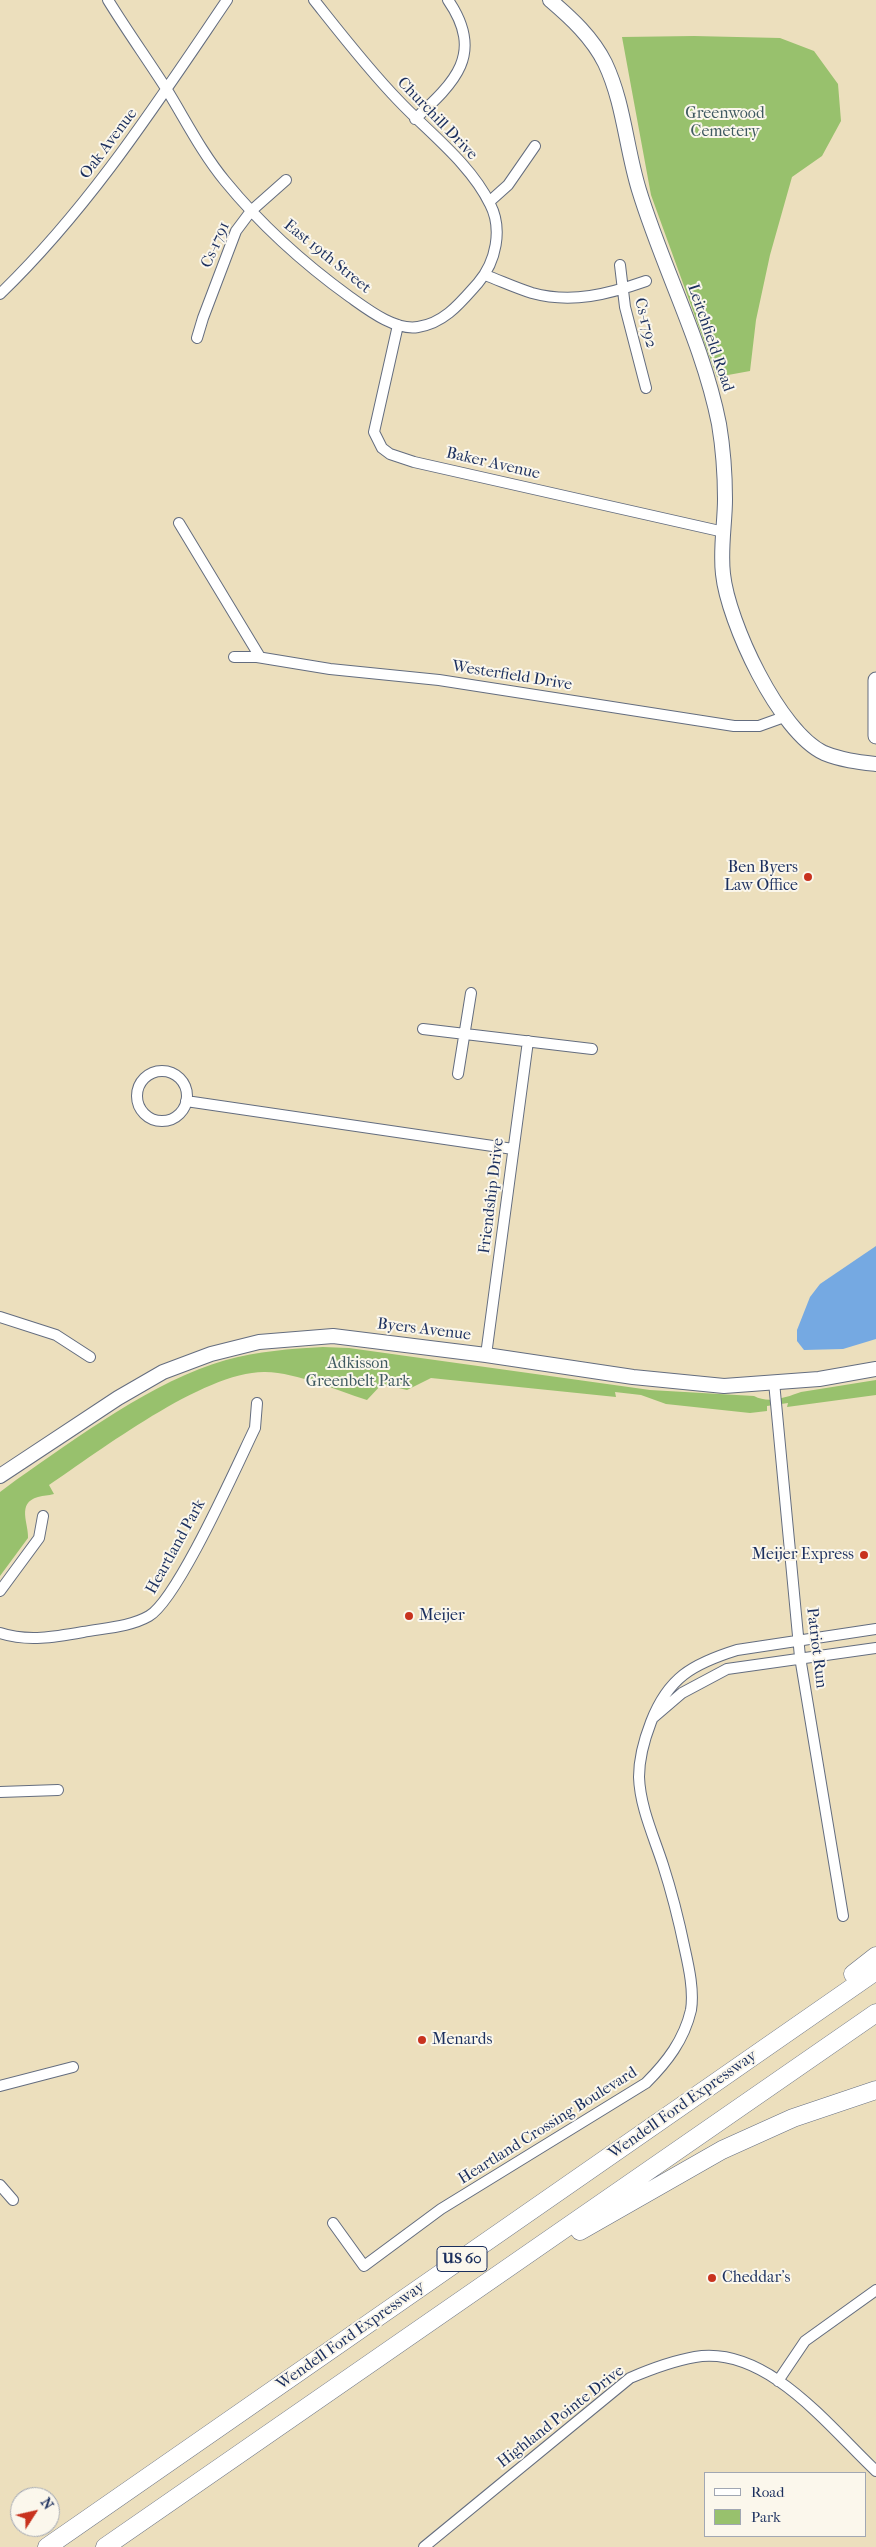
<!DOCTYPE html>
<html>
<head>
<meta charset="utf-8">
<style>
  body { margin:0 }
  #map { position:relative; width:876px; height:2547px; overflow:hidden; background:#ecdfbd; font-family:"IM FELL French Canon",serif }
  canvas { display:block }
  .legend { position:absolute; left:704px; top:2472px; width:162px; height:65px; box-sizing:border-box; background:#fbf7ec; border:1px solid #a1a7b3; margin:0; padding:6px 9px; list-style:none; font-size:15px; color:#1b2f5e }
  .legend li { display:flex; align-items:center; gap:10px; height:25px }
  .legend b { width:25px; border:1px solid #a1a7b3 }
  .north { position:absolute; left:10px; top:2487px; width:50px; height:50px; box-sizing:border-box; background:#fbf7ec; border:1px solid #a1a7b3; border-radius:50%; rotate:55deg; font-size:14px; font-weight:700; line-height:20px; text-align:center; color:#1b2f5e }
  .north::after { content:''; display:block; margin:auto; width:18px; height:22px; background:#c8321e; clip-path:polygon(50% 0,100% 100%,50% 72%,0 100%) }
</style>
</head>
<body>
<div id="map">
<canvas width="876" height="2547"></canvas>
<ul class="legend">
<li><b style="height:6px;background:#fff"></b>Road</li>
<li><b style="height:14px;background:#98c16d"></b>Park</li>
</ul>
<div class="north">N</div>
</div>
<script>
const ctx = document.querySelector('canvas').getContext('2d');
ctx.lineJoin = 'round';
function fillPath(path, color) {
  ctx.fillStyle = color;
  ctx.fill(path, 'evenodd');
}
function strokePath(path, color, width, dash) {
  ctx.strokeStyle = color;
  ctx.lineWidth = width;
  ctx.lineCap = dash ? 'butt' : 'round';
  ctx.setLineDash(dash || []);
  ctx.stroke(path);
}
function drawText(font, color, halo, rows, align = 'center') {
  ctx.font = font + ' "IM FELL French Canon",serif';
  ctx.lineWidth = 4;
  ctx.setLineDash([]);
  ctx.textBaseline = 'middle';
  ctx.strokeStyle = halo;
  ctx.fillStyle = color;
  for (const [text, x, y, turn = 0] of rows) {
    ctx.save();
    ctx.translate(x, y);
    ctx.rotate((+turn || 0) * Math.PI / 180);
    ctx.textAlign = isNaN(turn) ? turn : align;
    if (halo) ctx.strokeText(text, 0, 0);
    ctx.fillText(text, 0, 0);
    ctx.restore();
  }
}
fillPath(new Path2D(`
  M694,36L780,38L814,51L838,84L841,121L822,156L792,177L770,255L756,320L750,371L717,377L651,195L622,37Z
  M323,1347L349,1348L650,1390L754,1396C769,1404 787,1397 801,1392L876,1380V1395L787,1407L788,1403L767,1406V1411L750,1413L666,1404L641,1395L615,1392L616,1397L431,1378L407,1390L382,1384L367,1400C335,1390 299,1373 265,1372C204,1371 100,1451 49,1485L54,1494C48,1496 44,1495 38,1497C16,1503 29,1524 28,1538L0,1576V1492L16,1480C77,1438 154,1380 226,1360C258,1351 290,1349 323,1347Z`), '#98c16d');
fillPath(new Path2D(`
  M876,1246V1339L843,1349L804,1350L797,1341V1330L810,1297L820,1284Z`), '#75a9e2');
const street = new Path2D(`
  M108,0C127,31 148,60 167,90C186,121 202,153 225,181C261,225 303,263 350,297C367,309 395,331 418,327C445,323 461,302 478,283C496,262 503,229 490,204C470,163 428,132 398,100C368,69 341,34 314,0
  M415,119C455,82 485,54 448,0
  M489,202L508,185L535,146
  M620,265L625,307L646,388
  M485,275C501,281 516,288 532,293C572,304 609,294 646,281
  M0,294C90,207 157,103 227,0
  M398,325L374,432L382,448L390,454L414,462L724,532
  M197,338L203,318L236,231L251,211L286,180
  M179,523L260,657
  M234,657H257L330,669L439,680L734,726H759L784,717
  M423,1029L592,1049
  M137 1096a25 25 0 1 1 50 0a25 25 0 1 1-50 0Z
  M458,1074L471,993
  M186,1101L513,1149
  M0,1317L56,1335L90,1357
  M486,1355L528,1041
  M774,1382L800,1657L843,1916
  M0,1591L39,1538L43,1516
  M0,1633C27,1642 55,1637 83,1632C104,1628 130,1627 149,1616C178,1599 237,1465 255,1428L257,1403
  M654,1717L682,1693L727,1669L876,1648
  M0,1792L58,1790
  M0,2086L73,2067
  M0,2185L13,2200
  M333,2223L364,2266L441,2209L646,2083C667,2062 684,2040 691,2010C694,1991 689,1968 685,1950C679,1921 672,1893 663,1865C654,1837 640,1807 639,1777C639,1758 644,1740 651,1722C668,1678 692,1664 737,1650L876,1629
  M778,2381L805,2341L876,2290
  M424,2547L630,2378C651,2369 672,2361 695,2357C767,2345 829,2427 876,2471`);
const secondary = new Path2D(`
  M550,0C571,18 592,37 605,63C624,103 626,148 639,190C663,269 703,343 719,424C723,448 725,474 725,499C725,523 720,549 723,574C728,622 779,732 824,753C841,760 859,762 876,764
  M0,1476L118,1398L163,1372L211,1354L259,1342L333,1336L486,1355L633,1377L724,1386L819,1379L876,1369`);
const primary = new Path2D(`
  M876,680V736`);
const highway = new Path2D(`
  M853,1974L876,1956
  M580,2231L722,2150L793,2118L876,2090
  M47,2547L876,1971
  M105,2547L876,2013`);
strokePath(street, '#646d7f', 12);
strokePath(secondary, '#646d7f', 16);
strokePath(primary, '#646d7f', 17);
strokePath(highway, '#646d7f', 19);
strokePath(street, '#fff', 10);
strokePath(secondary, '#fff', 14);
strokePath(primary, '#fff', 15);
strokePath(highway, '#fff', 18);
for (const [x, y, r, color] of [
  [808,877,5,"#c8321e"],
  [864,1555,5,"#c8321e"],
  [409,1616,5,"#c8321e"],
  [422,2040,5,"#c8321e"],
  [712,2278,5,"#c8321e"]
]) {
  const dot = new Path2D();
  dot.arc(x, y, r, 0, 2 * Math.PI);
  ctx.fillStyle = color;
  ctx.fill(dot);
  strokePath(dot, '#fbf7ec', 2);
}
for (const [x, y, w] of [
  [462,2259,50]
]) {
  const box = new Path2D();
  box.roundRect(x - w / 2, y - 12.5, w, 25, 4);
  ctx.fillStyle = '#fbf7ec';
  ctx.fill(box);
  strokePath(box, '#1b2f5e', 1);
}
drawText('bold 15px', '#1b2f5e', null, [
  ["US 60",462,2259]
]);
drawText('16px', '#405b62', '#fbf7ec', [
  ["Greenwood",725,114],
  ["Cemetery",725,132],
  ["Adkisson",358,1364],
  ["Greenbelt Park",358,1382]
]);
drawText('16px', '#1b2f5e', '#fbf7ec', [
  ["Churchill Drive",437,119,46],
  ["Oak Avenue",109,144,-53],
  ["Cs-1791",216,245,-66],
  ["East 19th Street",327,257,39],
  ["Cs-1792",645,323,76],
  ["Leitchfield Road",710,338,71],
  ["Baker Avenue",493,464,13],
  ["Westerfield Drive",512,676,9],
  ["Friendship Drive",492,1196,-83],
  ["Byers Avenue",424,1330,7],
  ["Heartland Park",176,1547,-61],
  ["Patriot Run",816,1648,83],
  ["Wendell Ford Expressway",683,2105,-35],
  ["Heartland Crossing Boulevard",548,2126,-32],
  ["Wendell Ford Expressway",351,2336,-35],
  ["Highland Pointe Drive",561,2417,-38]
]);
drawText('16px', '#1b2f5e', '#fbf7ec', [
  ["Ben Byers",798,868,"right"],
  ["Law Office",798,886,"right"],
  ["Meijer Express",854,1555,"right"],
  ["Meijer",419,1616],
  ["Menards",432,2040],
  ["Cheddar's",722,2278]
], 'left');
</script>
</body>
</html>
